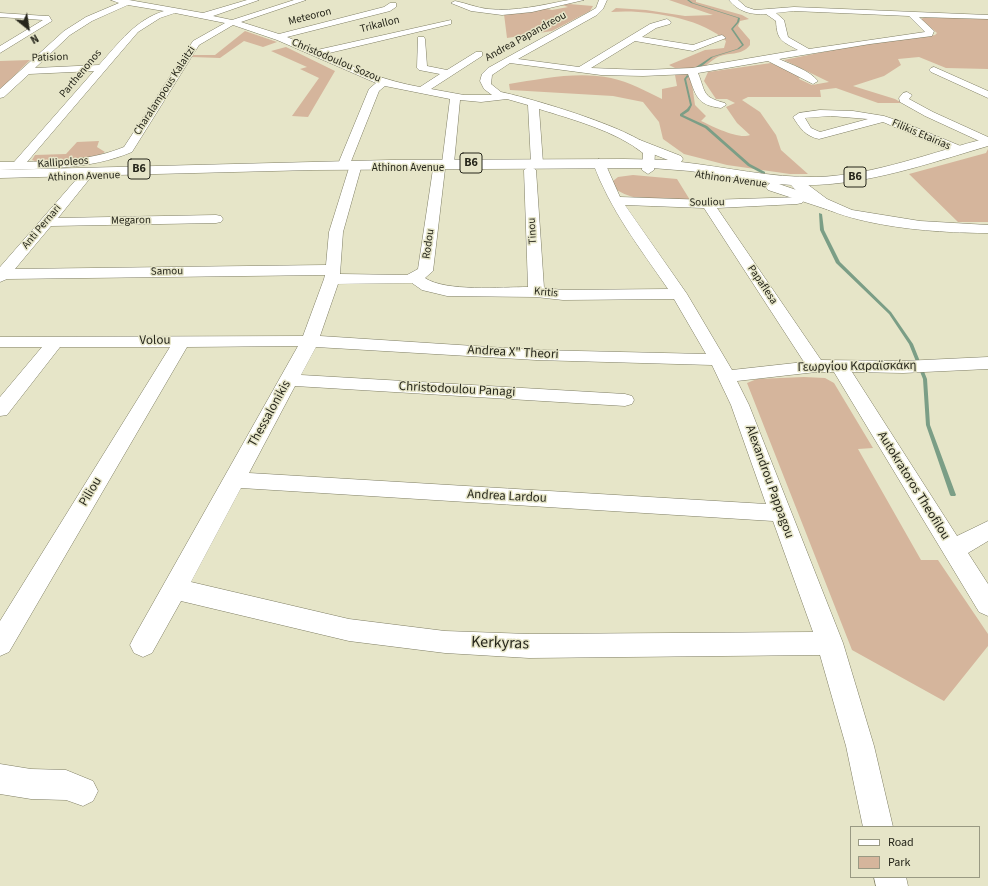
<!DOCTYPE html>
<html>
<head>
<meta charset="utf-8">
<style>
  body { margin:0 }
  #map { position:relative; width:988px; height:886px; overflow:hidden; background:#e6e5c8; font-family:"Source Sans 3",sans-serif }
  canvas { display:block }
  .legend { position:absolute; left:850px; top:826px; width:130px; height:52px; box-sizing:border-box; background:#e6e5c8; border:1px solid #999983; margin:0; padding:5px 7px; list-style:none; font-size:12px; color:#26261b }
  .legend li { display:flex; align-items:center; gap:8px; height:20px }
  .legend b { width:20px; border:1px solid #999983 }
  .north { position:absolute; left:8px; top:8px; width:40px; height:40px; -webkit-text-stroke:3px #e6e5c8; paint-order:stroke; rotate:150deg; font-size:11px; font-weight:700; line-height:16px; text-align:center; color:#26261b }
  .north::after { content:''; display:block; margin:auto; width:14px; height:18px; background:#26261b; clip-path:polygon(50% 0,100% 100%,50% 72%,0 100%) }
</style>
</head>
<body>
<div id="map">
<canvas width="988" height="886"></canvas>
<ul class="legend">
<li><b style="height:5px;background:#fff"></b>Road</li>
<li><b style="height:11px;background:#d5b59c"></b>Park</li>
</ul>
<div class="north">N</div>
</div>
<script>
const ctx = document.querySelector('canvas').getContext('2d');
ctx.lineJoin = 'round';
function fillPath(path, color) {
  ctx.fillStyle = color;
  ctx.fill(path, 'evenodd');
}
function strokePath(path, color, width, dash) {
  ctx.strokeStyle = color;
  ctx.lineWidth = width;
  ctx.lineCap = dash ? 'butt' : 'round';
  ctx.setLineDash(dash || []);
  ctx.stroke(path);
}
function drawText(font, color, halo, rows, align = 'center') {
  ctx.font = font + ' "Source Sans 3",sans-serif';
  ctx.lineWidth = 3;
  ctx.setLineDash([]);
  ctx.textBaseline = 'middle';
  ctx.strokeStyle = halo;
  ctx.fillStyle = color;
  for (const [text, x, y, turn = 0] of rows) {
    ctx.save();
    ctx.translate(x, y);
    ctx.rotate((+turn || 0) * Math.PI / 180);
    ctx.textAlign = isNaN(turn) ? turn : align;
    if (halo) ctx.strokeText(text, 0, 0);
    ctx.fillText(text, 0, 0);
    ctx.restore();
  }
}
fillPath(new Path2D(`
  M669,0H696V2L742,15L749,19L740,21L738,26L750,40V45C741,57 728,51 716,58C708,63 700,71 691,77L695,105L706,116L701,121C712,126 739,140 750,135L737,123L726,107L735,103L727,99H716L704,81L708,72L771,63L800,76L799,79L812,85L829,82L784,60L858,45L935,35L937,33L921,19L925,17L988,19V69L946,68L919,57L898,59L901,65L884,76L853,86L895,99L902,103H878L836,88L820,90L821,97H748L742,100L760,112L776,135L781,150L808,174H790L727,165L684,154L663,139L659,122L643,102L613,96L510,90L509,84C541,79 578,71 611,78C629,82 646,91 662,99V89L677,86L675,75L686,69L675,68L669,65L705,50L724,48L726,41C701,17 644,9 611,12L616,8L646,10L685,16L713,15Z
  M569,4L593,6L590,11L552,31L507,38L504,14H517L542,8L552,10L568,7L562,5Z
  M245,31L277,42L263,47L244,41L220,58L191,57L192,55H215Z
  M286,47L335,71L308,117L292,116L319,78L300,69L307,67L271,51Z
  M30,60L0,90V61Z
  M99,141L97,147L105,152C87,164 59,161 38,162L32,160L35,155L66,154L77,142Z
  M988,149V222H958L909,174L986,153Z
  M633,175L677,179L690,200C664,200 634,204 613,187V181L618,177Z
  M804,377L825,378L834,383L873,448L858,449L921,560H938L988,634V646L944,701L852,650L747,383L757,379Z`), '#d5b59c');
fillPath(new Path2D(`
  M687,0H689L693,3L740,18L739,22L733,29L744,45L739,49L713,57L698,69H696V67L711,57L737,49L742,45L731,29L737,22L738,18L691,3Z
  M687,75L689,76L686,79L692,105L689,111L683,115L707,126L750,164L765,172V174H763L748,166L705,128L680,116V114L687,109L690,105L684,79Z
  M819,213L822,214L824,230L840,262L891,312L913,344L927,379L930,425L956,495L955,496H951L950,495L926,425L923,379L909,344L889,314L836,263L820,230Z`), '#7b9e86');
const minor = new Path2D(`
  M111,0H129L203,13L247,0H259L213,16L232,20L294,0H306L241,22L279,34L384,7L390,3H396V7L390,11L287,37L317,50L451,20V24L325,54C356,69 386,81 420,87L440,74L419,70L417,68L418,37H424L425,39L427,66L447,70L476,52H482V56L431,89L464,95H492L484,89L480,81L482,74L488,68L591,11L596,8L599,0H607L603,9L597,15L518,59L579,67L650,24L667,19L671,22L670,24L656,28L642,37L693,45L718,36L722,35L726,38L693,51L635,41L591,68L643,70L692,68L798,50C782,41 777,41 776,21L766,14C751,15 739,12 729,0H738L746,7L755,10L794,7L988,15V19L919,17L934,31L932,36L870,44L779,59C792,65 809,70 818,81L813,84L768,61L698,73C706,93 702,97 725,103L726,105L721,108C696,105 696,95 688,74L643,76L601,75L510,63L492,75L491,84L501,92C530,98 640,130 655,152L654,170L648,174L642,170L643,153C616,131 571,119 539,109L543,163L541,166H533L531,163L528,105L507,99L481,102L460,100L454,163L452,166H444L442,163L450,99L385,86L379,91L350,164L344,168L340,167L338,164L369,89L376,83L277,40L233,25L199,45L132,152C89,170 46,168 0,170V162H14L94,71L29,74L4,97L0,98V89L64,31L86,17L119,3ZM128,5L164,11C135,20 119,43 99,65L35,68L70,35L92,21ZM794,11L909,16L925,32L809,49L788,37L784,20L776,13ZM175,13L225,23L193,41L124,147C92,160 61,161 27,162L138,32L160,18Z
  M569,0H584L532,12L502,15L471,11L451,3L455,1C466,3 477,8 488,9C515,12 542,5 569,0Z
  M0,13L46,16H49L52,21L0,53V46L43,20L0,17Z
  M934,67L988,91V98L931,72L929,70L931,68Z
  M907,92L912,95L909,99L933,112L988,137V145L925,116L900,102L899,98L903,93Z
  M820,110L853,111L884,116L905,123L963,147L965,150L963,153H955L883,122L819,139C805,136 800,128 793,117L799,113ZM831,116L868,119L820,132L811,128L805,118Z
  M599,159L605,163L620,197L708,200L802,197L804,200L802,203L797,204L717,208L821,360L903,361L988,357V369L903,373L852,372L957,536L988,521V541L968,553L988,584V616L979,612L834,372H816L737,381L749,405L843,643L874,746L893,827H863L846,746L820,655L529,658L445,653L349,641L181,601L152,653L143,657L134,653L130,645L134,637L298,346L187,347L9,652L0,656V621L170,347H60L7,415L0,416V397L42,347H0V337L303,336L324,279L325,275L7,279L0,282V267L81,174H89L91,177L58,218L216,215L221,216L223,219L221,222L216,223L51,226L15,269L326,265L329,232L349,168L355,164L361,168L343,232L340,274L407,275L418,269L433,169L439,165L445,169L433,271L425,278C446,292 501,287 528,287L524,170L530,166L536,170L544,288L563,290L668,289C640,248 610,210 593,163ZM625,205L704,208L804,362L732,370L687,294ZM412,283L422,290L447,296L536,297L563,300L674,299L706,354L536,350L320,336L338,284ZM316,347L536,360L712,365L731,405L766,504L249,473L295,386L625,406L632,404L634,400L632,396L625,394L301,375ZM241,488L773,521L813,632L529,634L445,631L349,619L191,582Z
  M794,177L799,178L827,199L852,210L920,221L988,225V233C937,233 819,227 788,181Z
  M0,764L31,769L66,770L93,781L98,791L93,801L83,806L66,800L31,799L0,794Z
  M874,877H906L908,886H876Z`);
const major = new Path2D(`
  M988,138V146C920,166 851,191 779,184L837,204L839,207L837,210L832,211L768,190L766,187L770,183L690,171L652,168L312,170L0,178V170L390,160L624,159L668,160L635,147L634,144L635,141L640,140L681,156L683,159L681,162C726,167 771,178 817,177C876,175 931,152 988,138Z`);
strokePath(minor, '#7f7e64', 1);
strokePath(major, '#7f7e64', 1);
fillPath(minor, '#fff');
fillPath(major, '#fff');
drawText('11px', '#26261b', '#e6e5c8', [
  ["Meteoron",310,17,-14],
  ["Trikallon",380,25,-14],
  ["Andrea Papandreou",526,37,-29],
  ["Patision",50,58,-2],
  ["Christodoulou Sozou",336,61,23],
  ["Parthenonos",81,74,-50],
  ["Charalampous Kalaitzi",165,91,-57],
  ["Filikis Etairias",921,135,23],
  ["Kallipoleos",63,163,-4],
  ["Athinon Avenue",408,169],
  ["Athinon Avenue",84,177,-2],
  ["Athinon Avenue",731,180,8],
  ["Souliou",707,203,-1],
  ["Megaron",131,221,-1],
  ["Anti Pernari",42,227,-50],
  ["Tinou",533,231,-93],
  ["Rodou",429,244,-82],
  ["Samou",167,272,-1],
  ["Papaflesa",762,285,56],
  ["Kritis",546,293,5]
]);
for (const [x, y, w] of [
  [471,163,22],
  [139,169,22],
  [855,177,22]
]) {
  const box = new Path2D();
  box.roundRect(x - w / 2, y - 10, w, 20, 3);
  ctx.fillStyle = '#e6e5c8';
  ctx.fill(box);
  strokePath(box, '#26261b', 1);
}
drawText('bold 12px', '#26261b', null, [
  ["B6",471,163],
  ["B6",139,169],
  ["B6",855,177]
]);
drawText('13px', '#26261b', '#e6e5c8', [
  ["Volou",155,341,-1],
  ["Andrea X\" Theori",513,353,3],
  ["Γεωργίου Καραϊσκάκη",857,367,-1],
  ["Christodoulou Panagi",457,390,3],
  ["Thessalonikis",270,414,-61],
  ["Alexandrou Pappagou",769,482,70],
  ["Autokratoros Theofilou",913,486,58],
  ["Piliou",91,492,-59],
  ["Andrea Lardou",507,497,3]
]);
drawText('16px', '#26261b', '#e6e5c8', [
  ["Kerkyras",500,644,2]
]);
</script>
</body>
</html>
